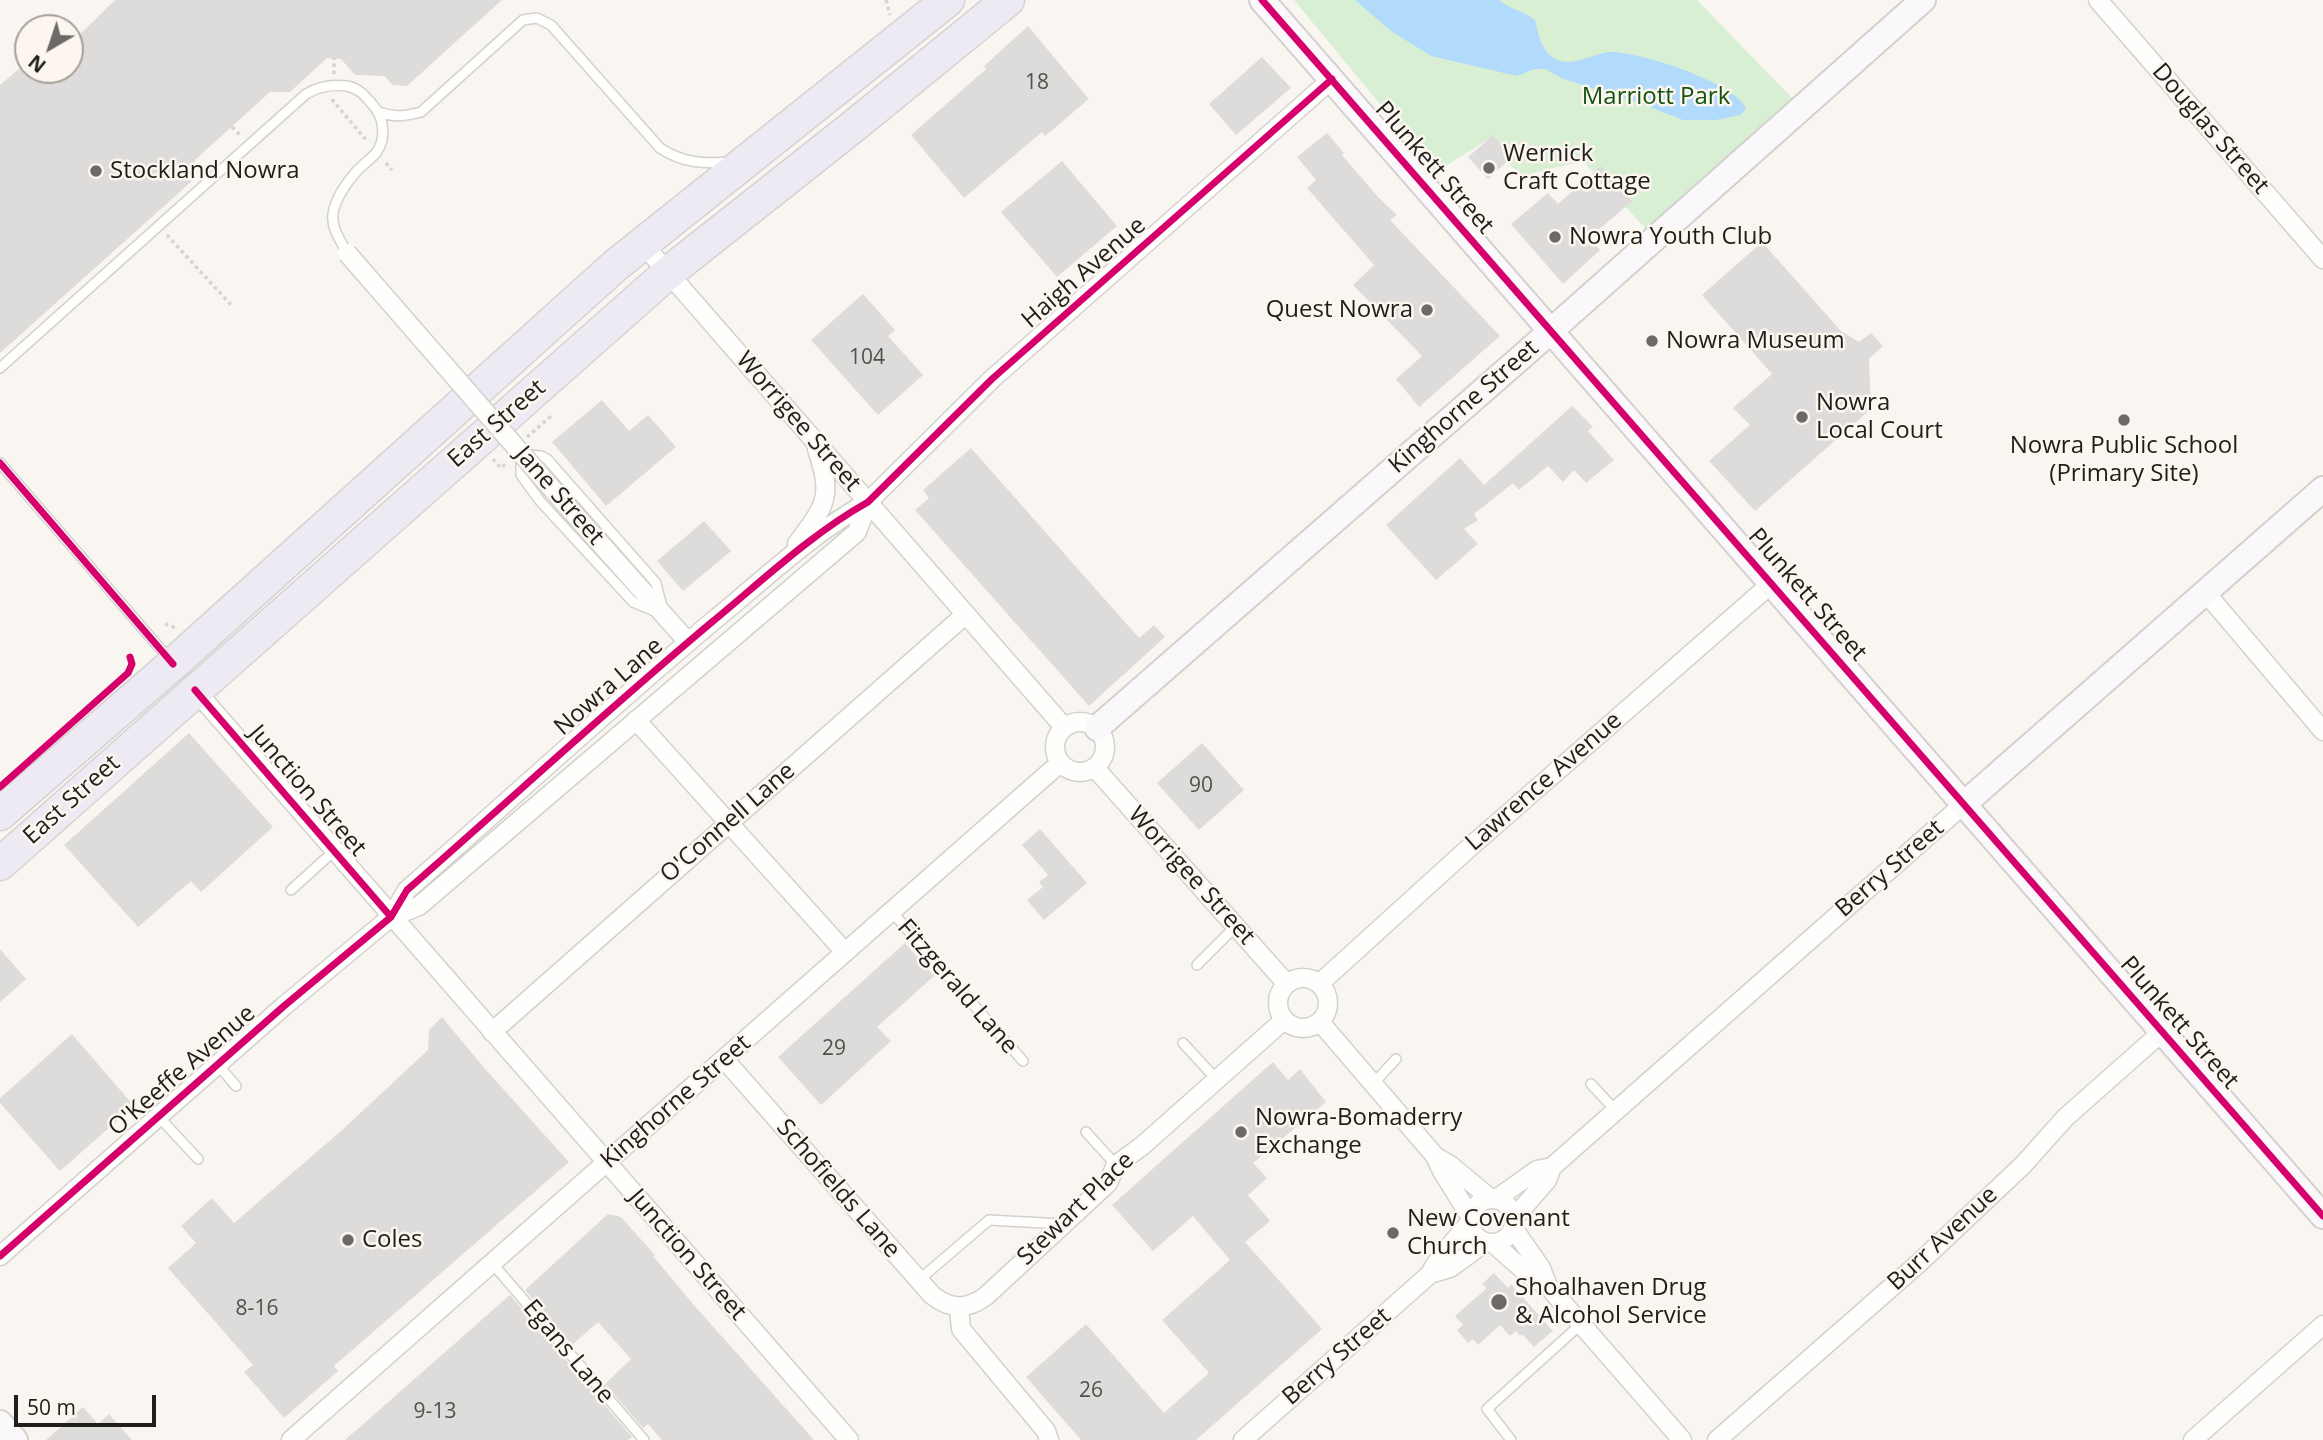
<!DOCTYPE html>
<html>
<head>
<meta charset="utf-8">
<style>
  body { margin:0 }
  #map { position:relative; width:2323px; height:1440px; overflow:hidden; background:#f9f6f2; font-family:"Open Sans",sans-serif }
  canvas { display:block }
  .north { position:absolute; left:14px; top:14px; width:70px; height:70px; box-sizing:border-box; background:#fcf6ef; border:2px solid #a4a09a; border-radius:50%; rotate:219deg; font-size:19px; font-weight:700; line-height:28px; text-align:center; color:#201e1b }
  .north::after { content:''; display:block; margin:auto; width:24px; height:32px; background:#6c6a66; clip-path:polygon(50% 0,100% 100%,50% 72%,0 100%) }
  .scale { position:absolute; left:14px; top:1395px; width:142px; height:32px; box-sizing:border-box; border:4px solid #201e1b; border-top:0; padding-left:9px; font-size:21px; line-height:24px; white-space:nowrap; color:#201e1b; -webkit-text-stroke:5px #fcf6ef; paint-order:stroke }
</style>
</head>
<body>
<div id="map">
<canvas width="2323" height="1440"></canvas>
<div class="north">N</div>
<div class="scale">50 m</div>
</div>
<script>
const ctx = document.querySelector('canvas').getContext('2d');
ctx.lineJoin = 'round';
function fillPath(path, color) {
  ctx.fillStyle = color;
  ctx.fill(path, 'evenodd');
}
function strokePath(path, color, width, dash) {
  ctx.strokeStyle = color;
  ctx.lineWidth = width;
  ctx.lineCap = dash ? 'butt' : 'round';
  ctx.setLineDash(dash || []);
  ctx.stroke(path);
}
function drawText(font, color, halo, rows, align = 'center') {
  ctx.font = font + ' "Open Sans",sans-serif';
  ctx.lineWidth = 5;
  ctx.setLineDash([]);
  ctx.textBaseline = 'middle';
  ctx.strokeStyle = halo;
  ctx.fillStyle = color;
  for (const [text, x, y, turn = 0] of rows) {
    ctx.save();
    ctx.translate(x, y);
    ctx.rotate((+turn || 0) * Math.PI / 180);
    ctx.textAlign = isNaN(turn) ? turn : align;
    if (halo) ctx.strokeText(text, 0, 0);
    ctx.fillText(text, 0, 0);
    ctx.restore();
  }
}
fillPath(new Path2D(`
  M1294,0H1697L1796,102L1648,231L1583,161L1521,176L1487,140L1436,172Z`), '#d9efd4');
fillPath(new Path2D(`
  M1355,0H1499C1509,9 1524,11 1535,20C1539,35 1541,53 1558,60C1575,67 1593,53 1610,52C1638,51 1736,83 1746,108L1741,115L1716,120H1683L1650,107L1561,78L1546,69H1535L1517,76L1431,56L1391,31Z`), '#b2dafb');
fillPath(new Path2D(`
  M115,0H502L407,86L392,85L385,76L355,75L341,59L327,58L290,92H270L195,160L191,182L0,353V85L28,61V70H70V44Z
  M1028,26L1089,99L1045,136L1042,132L964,198L911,135L986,69L984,66Z
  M1262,57L1291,88L1236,135L1209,104Z
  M1327,133L1344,153L1342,155L1378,197L1397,215L1390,220L1500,336L1419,407L1396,379L1422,356L1353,285L1374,265L1307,188L1316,180L1297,157Z
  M1493,135L1512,157L1488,179L1468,157Z
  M1062,161L1117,226L1057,277L1001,212Z
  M1601,166L1632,201L1589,238L1600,250L1563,284L1511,224L1548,193L1558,204Z
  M1762,242L1841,331L1859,342L1871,333L1883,346L1869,359L1871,409L1755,511L1709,461L1750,425L1733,408L1772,374L1702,295Z
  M863,294L895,330L888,336L923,375L878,415L811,340Z
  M602,400L629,431L648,415L676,447L606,506L552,442Z
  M1572,406L1593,427L1588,431L1614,460L1586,483L1574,470L1563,482L1548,466L1519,490L1513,483L1474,514L1478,520L1464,529L1478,544L1436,580L1386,525L1460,458L1484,485Z
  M971,448L1139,638L1154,625L1165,637L1089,706L915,510L929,498L923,490Z
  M704,521L731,551L683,591L657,561Z
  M189,733L273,827L201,892L191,881L138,927L64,845Z
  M1202,743L1244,790L1199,830L1157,783Z
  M1040,829L1087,883L1044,920L1027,900L1043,887L1039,882L1048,875L1022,845Z
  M905,943L934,976L877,1027L891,1041L821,1105L778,1057Z
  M0,949L26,979L0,1002Z
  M442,1017L486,1070L569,1162L334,1366L338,1371L284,1418L244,1372L253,1365L168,1268L196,1243L181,1226L212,1198L234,1223L341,1131L428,1050L429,1030Z
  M72,1034L134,1106L60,1171L0,1103V1098Z
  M1273,1062L1288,1080L1300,1069L1326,1102L1253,1163L1267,1178L1248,1195L1270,1221L1245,1242L1322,1329L1196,1440H1081L1026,1377L1086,1324L1164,1413L1209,1373L1162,1320L1230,1260L1193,1216L1153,1251L1112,1205Z
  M608,1214L621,1217L655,1255L653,1256L694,1305L814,1440H662L648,1424L643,1428L605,1384L631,1359L598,1322L572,1345L525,1290Z
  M1494,1273L1508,1288L1511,1284L1553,1331L1534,1347L1522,1334L1520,1336L1516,1331L1510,1336L1500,1325L1478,1345L1473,1339L1468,1343L1457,1330L1463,1325L1455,1316L1487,1288L1482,1284Z
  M510,1295L632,1437L628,1440H345Z
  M83,1407L98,1424L109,1414L132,1440H46Z`), '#dedcdb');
const lane = new Path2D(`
  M379,112C394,118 406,116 421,112L523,20L537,18L551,25L660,148C682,163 704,164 730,162
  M0,368L306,94C319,86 331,84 347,86C359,88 365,96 372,104C384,117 387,138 376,153C370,160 362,165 356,172C347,182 335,199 333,214C331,228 341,241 347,253
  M530,455L541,456L547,459L656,583L664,615L633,602L540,501L521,475V464Z
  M0,463L170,660
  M291,890L334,851
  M892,912L1023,1061
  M1197,965L1236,926
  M1183,1043L1217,1080
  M218,1065L236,1086
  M1591,1084L1616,1111
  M1372,1085L1396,1059
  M159,1117L198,1159
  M1086,1132L1116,1165
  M492,1263L644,1440
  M919,1280L989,1220L1062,1224
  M1511,1440L1487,1409L1581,1324`);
const street = new Path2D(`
  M2098,0L2323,259
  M643,244L1064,727
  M567,506L688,642
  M797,544C826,504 833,498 817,449
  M2206,593L2323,731
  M195,690L849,1440
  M636,720L845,952
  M1055 747a25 25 0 1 1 50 0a25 25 0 1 1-50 0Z
  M1095,768L1286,983
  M391,917L419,906L857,532L868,502
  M1278 1003a25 25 0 1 1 50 0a25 25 0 1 1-50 0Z
  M1319,984L1470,847L1771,584
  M1320,1022L1435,1156L1442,1171L1470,1216
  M492,1032L966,614
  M724,1059L932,1295C951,1310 967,1310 986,1296L1108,1183L1116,1165L1142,1146L1284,1020
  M1438,1158L1450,1165L1491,1199
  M1470 1221a22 22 0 1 1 44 0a22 22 0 1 1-44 0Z
  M1496,1199L1537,1170L1552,1167
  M1514,1218L1547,1180L1552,1167L1964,804
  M1513,1228L1541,1268L1548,1286L1682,1440
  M1493,1243L1530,1276L1548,1286
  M0,1256L284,1006L391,917L407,890C509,801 608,709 712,622C762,581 811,534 868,502L992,379L1332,79
  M1430,1274L1450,1268L1486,1242
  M959,1308L961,1329L1046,1431L1049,1440
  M291,1440L1060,763
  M1243,1440L1430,1274C1439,1255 1457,1239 1470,1222
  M1717,1440L1919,1263L2023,1165L2065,1118L2162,1032
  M2193,1440L2323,1325`);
const secondary = new Path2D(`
  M1262,0L2323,1216
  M1097,728L1526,353L1923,0
  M1964,804L2323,489
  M0,1423L15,1440`);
const highway = new Path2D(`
  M0,814L173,664L616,265L948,0
  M0,864L668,273L855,125L1008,0`);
strokePath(lane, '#d3d1ce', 12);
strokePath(street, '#d3d1ce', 21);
strokePath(secondary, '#d3d1ce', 28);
strokePath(highway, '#d4d3d1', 35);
strokePath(new Path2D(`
  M886,0L890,15
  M334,74V58
  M333,99V101L367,141
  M232,127L240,135
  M386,163L392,170
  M167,235L232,306
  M527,437L550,417L547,414
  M493,459L501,468L507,463
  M165,624L176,628`), '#d5d4d3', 3.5, [3.5, 3.5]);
strokePath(lane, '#fefefd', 9);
strokePath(street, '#fefefd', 18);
strokePath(secondary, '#faf8fa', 24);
strokePath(highway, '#eeeaf3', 32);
const streetBridge = new Path2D(`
  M347,253L567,506`);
strokePath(streetBridge, '#d3d1ce', 21, []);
strokePath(streetBridge, '#fefefd', 18);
strokePath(new Path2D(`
  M1262,0L2323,1216
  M0,463L173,664
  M195,690L391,917
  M0,787L128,673L132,664L130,657
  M0,1256L284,1006L391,917L407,890C509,801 608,709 712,622C762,581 811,534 868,502L992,379L1332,79`), '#d6006c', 7);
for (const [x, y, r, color] of [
  [1489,168,7,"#6c6a66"],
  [96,171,7,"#6c6a66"],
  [1555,237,7,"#6c6a66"],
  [1427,310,7,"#6c6a66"],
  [1652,341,7,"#6c6a66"],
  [1802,417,7,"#6c6a66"],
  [2124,420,7,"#6c6a66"],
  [1241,1132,7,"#6c6a66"],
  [1393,1233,7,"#6c6a66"],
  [348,1240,7,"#6c6a66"],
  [1499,1302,9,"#6c6a66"]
]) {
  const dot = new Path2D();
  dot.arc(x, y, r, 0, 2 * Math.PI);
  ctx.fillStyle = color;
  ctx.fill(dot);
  strokePath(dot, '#fcf6ef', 2.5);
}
drawText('21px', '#52504d', null, [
  ["18",1037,83],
  ["104",867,358],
  ["90",1201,786],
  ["29",834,1049],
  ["8-16",257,1309],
  ["26",1091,1391],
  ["9-13",435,1412]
]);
drawText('24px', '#135311', '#fcf6ef', [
  ["Marriott Park",1656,97]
]);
drawText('24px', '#201e1b', '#fcf6ef', [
  ["Douglas Street",2210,129,49],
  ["Plunkett Street",1434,168,49],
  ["Haigh Avenue",1084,273,-41],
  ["Kinghorne Street",1464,407,-41],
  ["Worrigee Street",798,422,49],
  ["East Street",497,424,-41],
  ["Jane Street",559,496,49],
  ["Plunkett Street",1807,595,49],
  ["Nowra Lane",609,687,-41],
  ["Lawrence Avenue",1544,782,-41],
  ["Junction Street",307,791,49],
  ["East Street",72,800,-42],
  ["O'Connell Lane",728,823,-41],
  ["Berry Street",1890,869,-41],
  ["Worrigee Street",1191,876,48],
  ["Fitzgerald Lane",957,987,49],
  ["Plunkett Street",2179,1023,49],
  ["O'Keeffe Avenue",182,1071,-41],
  ["Kinghorne Street",676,1102,-41],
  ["Schofields Lane",838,1189,49],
  ["Stewart Place",1076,1209,-44],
  ["Burr Avenue",1943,1239,-43],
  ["Junction Street",687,1255,49],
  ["Egans Lane",568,1352,50],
  ["Berry Street",1337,1357,-41]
]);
drawText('24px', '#201e1b', '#fcf6ef', [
  ["Wernick",1503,154],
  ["Craft Cottage",1503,182],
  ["Stockland Nowra",110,171],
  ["Nowra Youth Club",1569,237],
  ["Quest Nowra",1413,310,"right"],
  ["Nowra Museum",1666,341],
  ["Nowra",1816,403],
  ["Local Court",1816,431],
  ["Nowra Public School",2124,446,"center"],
  ["(Primary Site)",2124,474,"center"],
  ["Nowra-Bomaderry",1255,1118],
  ["Exchange",1255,1146],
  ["New Covenant",1407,1219],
  ["Church",1407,1247],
  ["Coles",362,1240],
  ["Shoalhaven Drug",1515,1288],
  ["& Alcohol Service",1515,1316]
], 'left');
</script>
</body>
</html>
